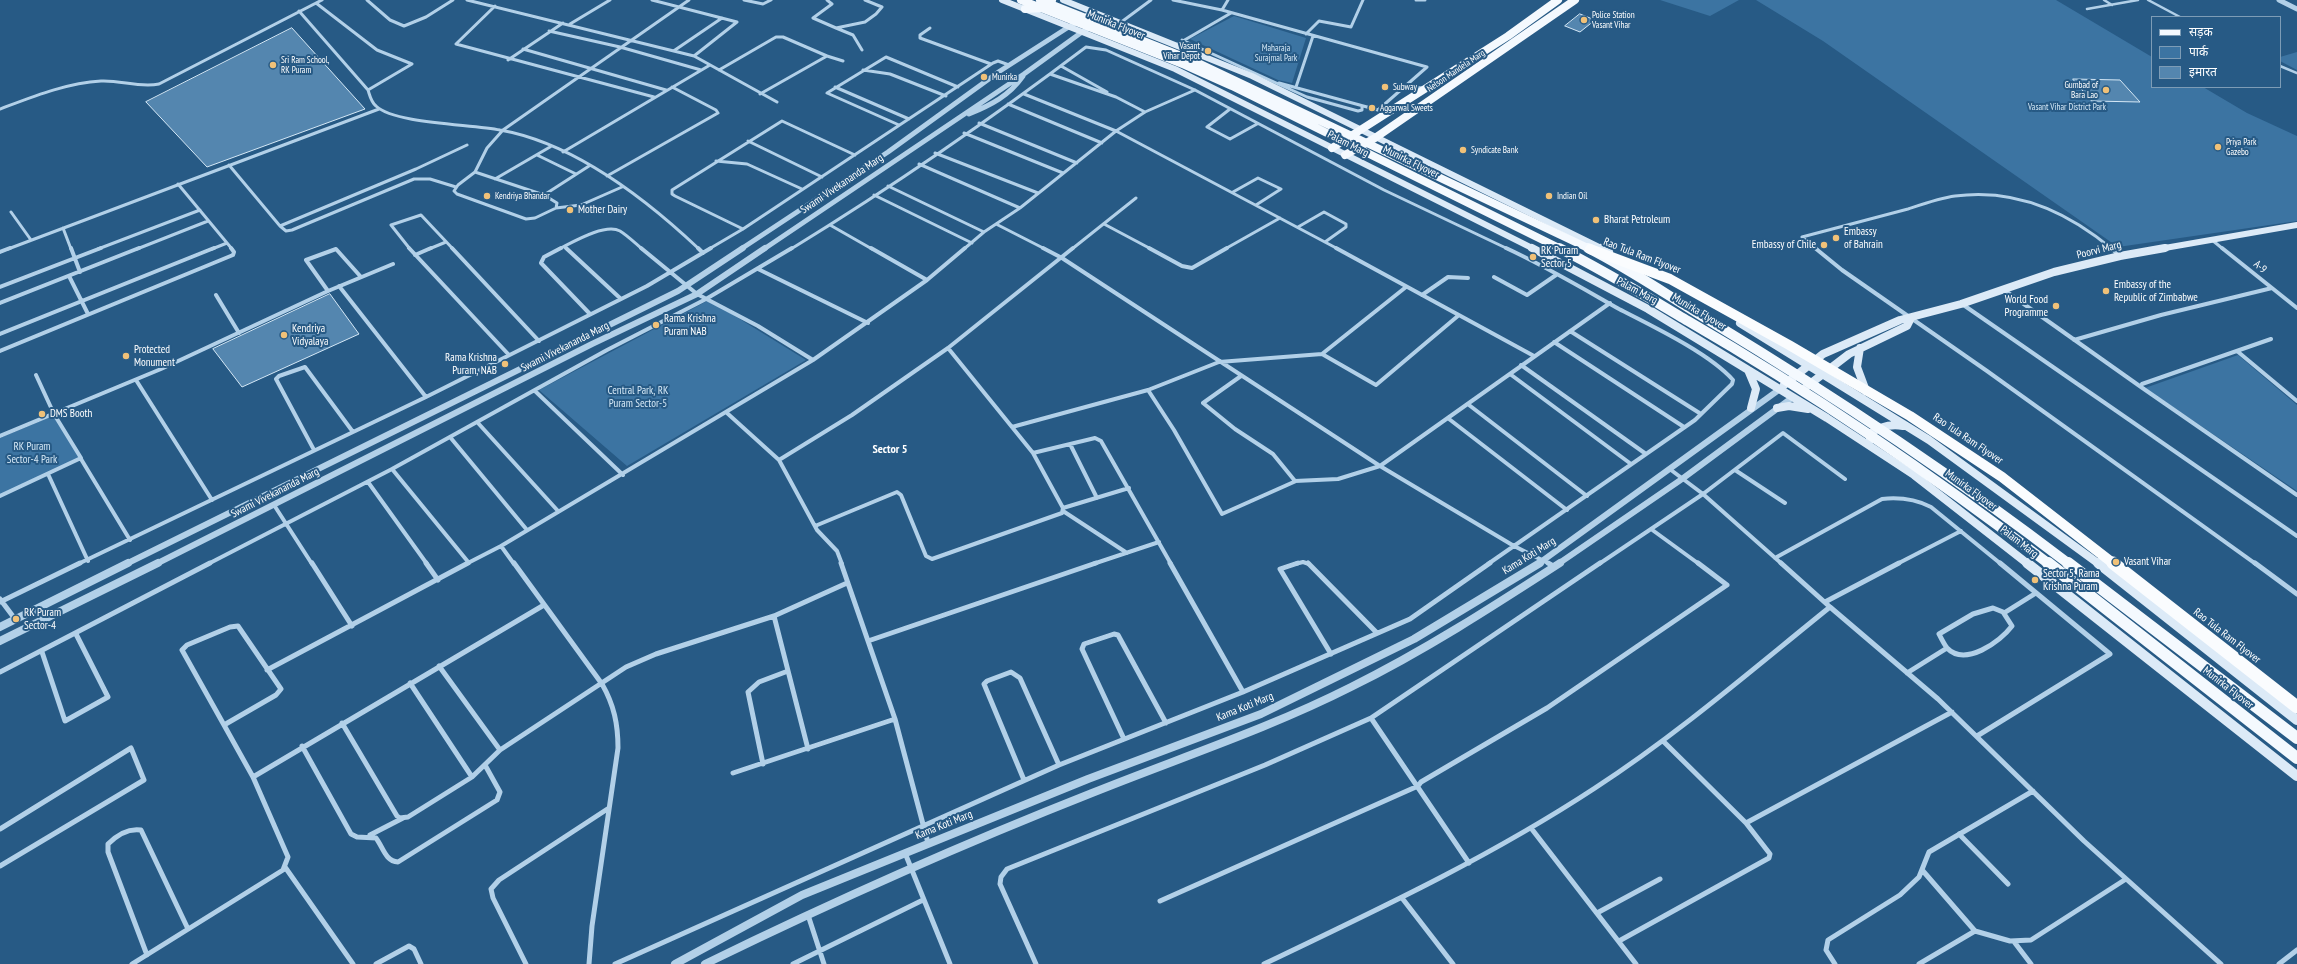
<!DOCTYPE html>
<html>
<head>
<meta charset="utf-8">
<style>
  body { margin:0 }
  #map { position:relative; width:2297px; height:964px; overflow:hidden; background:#275a85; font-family:"PT Sans Narrow","Noto Sans Devanagari",sans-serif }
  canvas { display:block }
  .legend { position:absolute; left:2151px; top:16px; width:130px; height:72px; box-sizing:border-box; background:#275a85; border:1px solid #7d9cb6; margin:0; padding:5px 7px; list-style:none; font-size:12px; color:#fff }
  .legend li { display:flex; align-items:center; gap:8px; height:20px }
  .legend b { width:20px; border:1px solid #7d9cb6 }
</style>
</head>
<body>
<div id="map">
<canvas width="2297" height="964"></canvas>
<ul class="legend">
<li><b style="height:5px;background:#f4f9fe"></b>सड़क</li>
<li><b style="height:11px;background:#3c74a2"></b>पार्क</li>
<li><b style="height:11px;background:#5486af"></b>इमारत</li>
</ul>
</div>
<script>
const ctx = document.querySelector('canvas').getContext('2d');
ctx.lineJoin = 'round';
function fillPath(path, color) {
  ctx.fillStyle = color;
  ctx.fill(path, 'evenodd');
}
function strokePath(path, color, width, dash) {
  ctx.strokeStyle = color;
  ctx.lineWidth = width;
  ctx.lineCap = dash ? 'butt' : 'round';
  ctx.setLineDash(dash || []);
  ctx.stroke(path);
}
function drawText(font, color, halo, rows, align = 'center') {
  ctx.font = font + ' "PT Sans Narrow",sans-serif';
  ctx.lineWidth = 4;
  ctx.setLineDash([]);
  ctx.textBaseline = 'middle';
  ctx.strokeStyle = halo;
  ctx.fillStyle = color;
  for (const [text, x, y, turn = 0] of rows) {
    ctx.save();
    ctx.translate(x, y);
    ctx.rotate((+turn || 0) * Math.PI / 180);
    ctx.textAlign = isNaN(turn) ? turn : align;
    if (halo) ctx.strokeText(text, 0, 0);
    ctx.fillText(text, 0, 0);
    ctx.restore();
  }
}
fillPath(new Path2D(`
  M1660,0H1739L1710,16Z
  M1756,0H2056L2152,57V87H2203L2247,113L2297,136V221L2118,247L1823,41Z
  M1234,16L1306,38L1292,83L1278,80L1190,39Z
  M2297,52V70L2280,61V57Z
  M709,300L806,360L627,466L539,390Z
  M2238,355L2297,405V491L2145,388Z
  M55,415L81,459L0,497V438Z`), '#3c74a2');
const building = new Path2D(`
  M1580,14L1595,20L1580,32L1565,26Z
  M292,28L365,109L207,167L146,102Z
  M2073,79L2120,80L2140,102L2092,101Z
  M330,294L359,334L242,387L213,349Z`);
fillPath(building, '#5486af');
strokePath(building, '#d5e8f6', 1);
strokePath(new Path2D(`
  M2104,0L2112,5
  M2148,0L2180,17
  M2087,9L2138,0
  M2280,66L2297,73`), '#b2d0e8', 2.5);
strokePath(new Path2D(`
  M367,0L390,20L404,26L426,17L453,0
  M467,0L694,56L777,102
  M652,0L737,22L694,56
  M744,0L763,4L771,0
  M827,0L832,4L813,18L836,28L865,22L876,14L882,7L865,0
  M1173,0L1222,10L1427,67L1378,110L1279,83
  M1416,0H1425
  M316,3L377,50L412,64L368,90
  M495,6L456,44L654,97
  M1222,10L1228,0
  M299,11L368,90C370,96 371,102 376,106C395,124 472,124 500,130C574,143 646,199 699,249
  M1120,23L1151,0
  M570,24L610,0
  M836,28L853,35L862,50
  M930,28L920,35V38L991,64
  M549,31L620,47L701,70
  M1306,34L1319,21L1351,27L1363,0
  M1182,40L1307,97L1358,111L1362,110V106
  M1176,45L1231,13
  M523,49L666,90
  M675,50L722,18
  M827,56L843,61
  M508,60L563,23
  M1061,66L1107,92
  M719,70L776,37H783L827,56L760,94
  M863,70L890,74L946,96
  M1050,74L1116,97L1145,112
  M835,87L909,119
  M1296,87L1313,36
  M1405,87L1425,88
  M1024,94L1116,131L1338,249
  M1008,104L1102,143
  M0,109C32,97 66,83 101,81C121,80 139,88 159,84L322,0
  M1230,109L1207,127L1230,139L1257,124
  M979,123L1077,163
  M899,125L827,93L886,57L958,87
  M964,133L1063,173
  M748,141L822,177
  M563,152L710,65
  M935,153L1038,193
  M537,155L576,174
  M716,161L747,164L802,189
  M919,164L1020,208
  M229,165L280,226L416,169L467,145
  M475,172L544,195L557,203L556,208L535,218L526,219L457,194L454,191L458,185Z
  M475,172L487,148L503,130L689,0
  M607,176L718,113L716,110L672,87
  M495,179L550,147
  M178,184L232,249
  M888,186L984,232
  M1233,192L1258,178L1281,189L1256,205
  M544,195L589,166
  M874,195L972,243
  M556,208L581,205L622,187
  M11,212L31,240
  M996,224L1045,249
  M1104,224L1151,249
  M830,225L872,249
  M280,226L286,231L292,230L414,179H430L456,187
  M1298,227L1324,212L1346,224V227L1325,242
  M63,228L71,249
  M743,229L675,196L672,194V190L782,121L855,155
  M1802,237L1817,249
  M1802,237C1837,228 1873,218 1908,209C1923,204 1940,198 1955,196C2015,188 2068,212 2112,249
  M2212,240L2223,249
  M565,247L567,249
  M8,249L379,109
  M98,249L200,210
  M137,249L208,221
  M212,249L227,243
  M410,249L391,225L421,215L453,249
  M429,249L446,242
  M559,249C573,242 605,223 620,231C628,236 635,243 642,249
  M709,249L743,229L993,63L998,61L1009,65
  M791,249C892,187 991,119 1086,47L1106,50L1195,90L1384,190L1508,249
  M964,249L984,232L1020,208L1116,131L1145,112L1195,90
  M1072,249L1136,198
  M1225,249L1280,218`), '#b2d0e8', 3);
strokePath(new Path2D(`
  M71,248L80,272
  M409,248L509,355
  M452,248L539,341
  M561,248L544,257L541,263L590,314
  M566,248L621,299
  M641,248L697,294L758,326L813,360
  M698,248L703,253
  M871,248L927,280
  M1043,248L1062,258L1380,466L1514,546L1550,564
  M1149,248L1182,266L1192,268L1227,248
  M1336,248L1534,356
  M1815,248L1842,270L1987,371L2256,564
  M2111,248L2120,256
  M2222,248L2297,308
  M0,252L10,248
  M415,255L431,248
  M758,269L868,323
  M69,276L88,314
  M1494,277L1527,295L1556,275
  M339,286L426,397
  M0,287L101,248
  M2004,290L2141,387
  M328,291L306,260L336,249L361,277
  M216,295L239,333
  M1422,295L1448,277L1468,278
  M0,303L139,248
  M1962,304L2297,536
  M1570,331L1701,414
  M0,334L214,248
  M2271,339L2142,384L2141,387L2297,495
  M2074,340L2161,315L2272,288
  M1554,342L1684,427
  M0,351L233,255L234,252L231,248
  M2237,351L2297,401
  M1322,354L1376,385L1459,315
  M1521,365L1646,454
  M1510,374L1631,464
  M1241,376L1203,403L1235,429L1273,454L1295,481L1338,479L1380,466L1610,303
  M136,380L212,500
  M535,391L623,475
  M1469,405L1587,496
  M727,413L779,460L817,530L837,551L842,564
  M1449,419L1567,510
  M478,423L558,511
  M1012,427L1148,390
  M0,436L161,369L328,291L393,264
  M450,437L527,530
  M1070,444L1097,498
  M314,450L276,379L279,376L305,367L353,432
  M1033,453L1095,438L1101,441L1171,564
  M81,459L130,540
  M779,460L852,415L948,348L1073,248
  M392,469L469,563
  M1671,470L1703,494L1782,564
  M1735,470L1785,503
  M48,474L88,561
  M1296,481L1222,514L1174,430L1148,390L1219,362L1322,354L1406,287
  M368,482L427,564
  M0,496L81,458L54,414L36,375
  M274,505L312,564
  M1063,508L1129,488
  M1063,511L1127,553
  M815,526L897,492L901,495L926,556L932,559L1062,513L1063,508L1033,453L948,348
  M1651,529L1699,564
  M501,546L514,564
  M1775,558L1882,499C1900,497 1915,499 1931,507L2001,564
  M78,564L426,397L647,286L711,248
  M208,564L392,469L607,350L706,299L792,248
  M466,564L501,546L813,360L927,280L965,248
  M1093,564L1159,542
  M1295,564L1303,562L1309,564
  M1488,564L1695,420L1732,384L1733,380C1709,353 1652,326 1619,309C1582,288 1545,266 1506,248
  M1599,564L1703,494L1783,433L1845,479
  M1897,564L1961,531`), '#b2d0e8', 4);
strokePath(new Path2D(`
  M312,563L352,626
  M426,563L438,580
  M514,563L602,684C614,705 618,724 618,748L592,926L589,964
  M841,563L895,719L928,843
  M1170,563L1243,692
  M1298,563L1280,569L1331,654
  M1308,563L1377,633
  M1548,563L1555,567
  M2255,563L2297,594
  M0,599L15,619
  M0,602L80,563
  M1825,602L1899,563
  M1830,607L1938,699L2084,841L2221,964
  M1993,608L2003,612L2012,626C2000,642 1965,667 1947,648C1944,644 1941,638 1939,634L1973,614Z
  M2004,613L2036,593
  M774,616L808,749
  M238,626L281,689L276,695L224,725L182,650L187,645L230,627Z
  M868,641L1096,563
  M42,652L65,721L108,697L76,634
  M439,666L500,750
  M267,670L468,563
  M0,672L210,563
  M1907,673L1947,648
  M410,683L472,777
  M1371,718L1469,863
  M342,723L397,816L400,818L408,817L472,777L500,750L626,667L656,654L774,616L847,583
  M1977,736L2110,654L2000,563
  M1124,739L1082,649L1084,644L1114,634L1118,635L1166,723
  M302,746L351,834L357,837L376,838C383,847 385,861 398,862L497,800L500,792L485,765
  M763,764L748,692L759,682L788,671
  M733,773L895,719
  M253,777L544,605
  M1024,780L984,684L987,681L1011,672L1020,678L1059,765
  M1746,823L1952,712
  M1531,828L1636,964
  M0,829L131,748L144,780L0,866
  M1959,834L2008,884
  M370,835L403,818
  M905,853L950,964
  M285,867L353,964
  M1923,871L1975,931L2010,941L2031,940L2126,879
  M1402,898L1453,964
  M1160,901L1418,786L1421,782L1547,708L1727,585L1698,563
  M1597,913L1660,879
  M808,915L824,964
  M1619,941L1769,858L1770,854L1746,823L1663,741
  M2015,943L2031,964
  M147,955L108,852V844C117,835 128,828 141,830L188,929
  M132,964L283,870L288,857L253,777L224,725
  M376,964L409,946L414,949L421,964
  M526,964L493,898L491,889L499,880L609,808
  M615,964L1059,765L1243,692L1410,619L1490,563
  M793,964L923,900
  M1036,964L1000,884L1001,877L1007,869L1265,765L1371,718L1600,563
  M1264,964C1377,910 1490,857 1595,788C1678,734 1753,669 1830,607L1781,563
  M1835,964L1826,950L1828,940L1900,895L1919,877L1929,852L2033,791
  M1919,964L1975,931
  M2279,964L2297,950`), '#b2d0e8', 5);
strokePath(new Path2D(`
  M2279,0L2297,9
  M969,114C991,105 1009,96 1023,76
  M741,249L888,152L1000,71L1092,12
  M764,249L1024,74L1082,32L1107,18`), '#b2d0e8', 5);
strokePath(new Path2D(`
  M126,564L678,291L743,248
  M156,564L592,344L697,294L765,248
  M1538,564L1780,389
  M1558,564L1682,479L1793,397`), '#b2d0e8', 6);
strokePath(new Path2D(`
  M0,627L128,563
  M0,641L158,563
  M675,964L802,895L1088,779L1261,714L1414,639L1540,563
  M705,964C832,902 960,845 1092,793C1179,758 1268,729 1351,687C1424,651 1492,607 1560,563`), '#b2d0e8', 8);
strokePath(new Path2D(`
  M1002,0L1175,69L1534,249
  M1063,0L1252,76L1603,249
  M2159,249L2297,225`), '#dceaf7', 6);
strokePath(new Path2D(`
  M1532,248L1648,309L1827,418L1914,475L2028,564
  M1601,248L1609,252
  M1740,323L1929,440L2099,564
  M1860,348L1857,367L1866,391
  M1748,370L1756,389L1751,408
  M1784,385L1823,354L1900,320L1961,304L2054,272L2120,256L2165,248
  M1806,387L1849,354L1907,326L1911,318
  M1777,408L1789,406L1808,409
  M1870,440V434C1880,426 1890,424 1903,426`), '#dceaf7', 8);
strokePath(new Path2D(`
  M2027,563L2297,776
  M2098,563L2297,720`), '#dceaf7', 10);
strokePath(new Path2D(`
  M1025,9L1044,8L1052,0
  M1332,148L1508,36L1558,0
  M1345,155L1375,138L1575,0`), '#f4f9fe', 8);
strokePath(new Path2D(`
  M1021,0L1185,65L1232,86L1561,249
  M1040,0L1194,61L1590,249`), '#f4f9fe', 8);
strokePath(new Path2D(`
  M1559,248C1603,270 1646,296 1688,321C1814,394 1934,476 2049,564
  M1588,248C1630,269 1670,297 1710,321C1834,396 1954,476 2069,564`), '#f4f9fe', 10);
strokePath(new Path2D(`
  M2048,563L2297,758
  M2068,563L2297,738`), '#f4f9fe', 12);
strokePath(new Path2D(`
  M1590,249L1670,279L1789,345L1910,416L2002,477L2114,564`), '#fafcfe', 10);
strokePath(new Path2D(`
  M2113,563L2297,707`), '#fafcfe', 13);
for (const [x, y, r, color] of [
  [1584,20,4,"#f0c178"],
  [1208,51,4,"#f0c178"],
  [273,65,4,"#f0c178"],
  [984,77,4,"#f0c178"],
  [1385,87,4,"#f0c178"],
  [2106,90,4,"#f0c178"],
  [1372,108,4,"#f0c178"],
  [2218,147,4,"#f0c178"],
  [1463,150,4,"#f0c178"],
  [487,196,4,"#f0c178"],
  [1549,196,4,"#f0c178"],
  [570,210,4,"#f0c178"],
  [1596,220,4,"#f0c178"],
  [1836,238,4,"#f0c178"],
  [1824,245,4,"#f0c178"],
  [1533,257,4,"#f0c178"],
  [2106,291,4,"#f0c178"],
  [2056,306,4,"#f0c178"],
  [656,325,4,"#f0c178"],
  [284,335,4,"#f0c178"],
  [126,356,4,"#f0c178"],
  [505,364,4,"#f0c178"],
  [42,414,4,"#f0c178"],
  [2116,562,4,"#f0c178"],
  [2035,580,4,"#f0c178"],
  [16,619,4,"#f0c178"]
]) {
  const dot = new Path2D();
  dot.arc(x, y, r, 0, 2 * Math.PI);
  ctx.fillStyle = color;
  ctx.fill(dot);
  strokePath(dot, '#275a85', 1.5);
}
drawText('9px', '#fff', '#275a85', [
  ["Police Station",1592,15],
  ["Vasant Vihar",1592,25],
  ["Vasant",1200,46,"right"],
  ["Vihar Depot",1200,56,"right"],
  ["Sri Ram School,",281,60],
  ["RK Puram",281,70],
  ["Munirka",992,77],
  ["Gumbad of",2098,85,"right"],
  ["Bara Lao",2098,95,"right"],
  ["Subway",1393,87],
  ["Aggarwal Sweets",1380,108],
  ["Priya Park",2226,142],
  ["Gazebo",2226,152],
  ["Syndicate Bank",1471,150],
  ["Kendriya Bhandar",495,196],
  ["Indian Oil",1557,196]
], 'left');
drawText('9px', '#d5e8f6', '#275a85', [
  ["Maharaja",1276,48],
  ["Surajmal Park",1276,58],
  ["Vasant Vihar District Park",2067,107]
]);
drawText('9px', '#fff', '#275a85', [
  ["Nelson Mandela Marg",1456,71,-34]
]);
drawText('11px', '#fff', '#275a85', [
  ["Munirka Flyover",1116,25,22],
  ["Palam Marg",1348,144,27],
  ["Munirka Flyover",1411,162,26],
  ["Swami Vivekananda Marg",842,184,-34],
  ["Poorvi Marg",2099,250,-14],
  ["Rao Tula Ram Flyover",1642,256,21],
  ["A-9",2260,267,39],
  ["Palam Marg",1637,291,28],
  ["Munirka Flyover",1699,312,31],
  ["Swami Vivekananda Marg",565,347,-27],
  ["Rao Tula Ram Flyover",1968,439,34],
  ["Munirka Flyover",1971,490,36],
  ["Swami Vivekananda Marg",275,493,-27],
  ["Palam Marg",2019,542,38],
  ["Kama Koti Marg",1529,556,-32],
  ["Rao Tula Ram Flyover",2227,636,38],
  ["Munirka Flyover",2228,688,38],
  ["Kama Koti Marg",1245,707,-22],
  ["Kama Koti Marg",944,825,-22]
]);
drawText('11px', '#fff', '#275a85', [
  ["Mother Dairy",578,210],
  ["Bharat Petroleum",1604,220],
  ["Embassy",1844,232],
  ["of Bahrain",1844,245],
  ["Embassy of Chile",1816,245,"right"],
  ["RK Puram",1541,251],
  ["Sector 5",1541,264],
  ["Embassy of the",2114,285],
  ["Republic of Zimbabwe",2114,298],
  ["World Food",2048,300,"right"],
  ["Programme",2048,313,"right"],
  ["Rama Krishna",664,319],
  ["Puram NAB",664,332],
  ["Kendriya",292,329],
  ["Vidyalaya",292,342],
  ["Protected",134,350],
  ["Monument",134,363],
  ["Rama Krishna",497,358,"right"],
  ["Puram, NAB",497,371,"right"],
  ["DMS Booth",50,414],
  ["Vasant Vihar",2124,562],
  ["Sector 5, Rama",2043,574],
  ["Krishna Puram",2043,587],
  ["RK Puram",24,613],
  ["Sector-4",24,626]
], 'left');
drawText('11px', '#d5e8f6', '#275a85', [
  ["Central Park, RK",638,391],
  ["Puram Sector-5",638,404],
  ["RK Puram",32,447],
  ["Sector-4 Park",32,460]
]);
drawText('bold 12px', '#fff', '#275a85', [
  ["Sector 5",890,450]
]);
</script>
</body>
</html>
